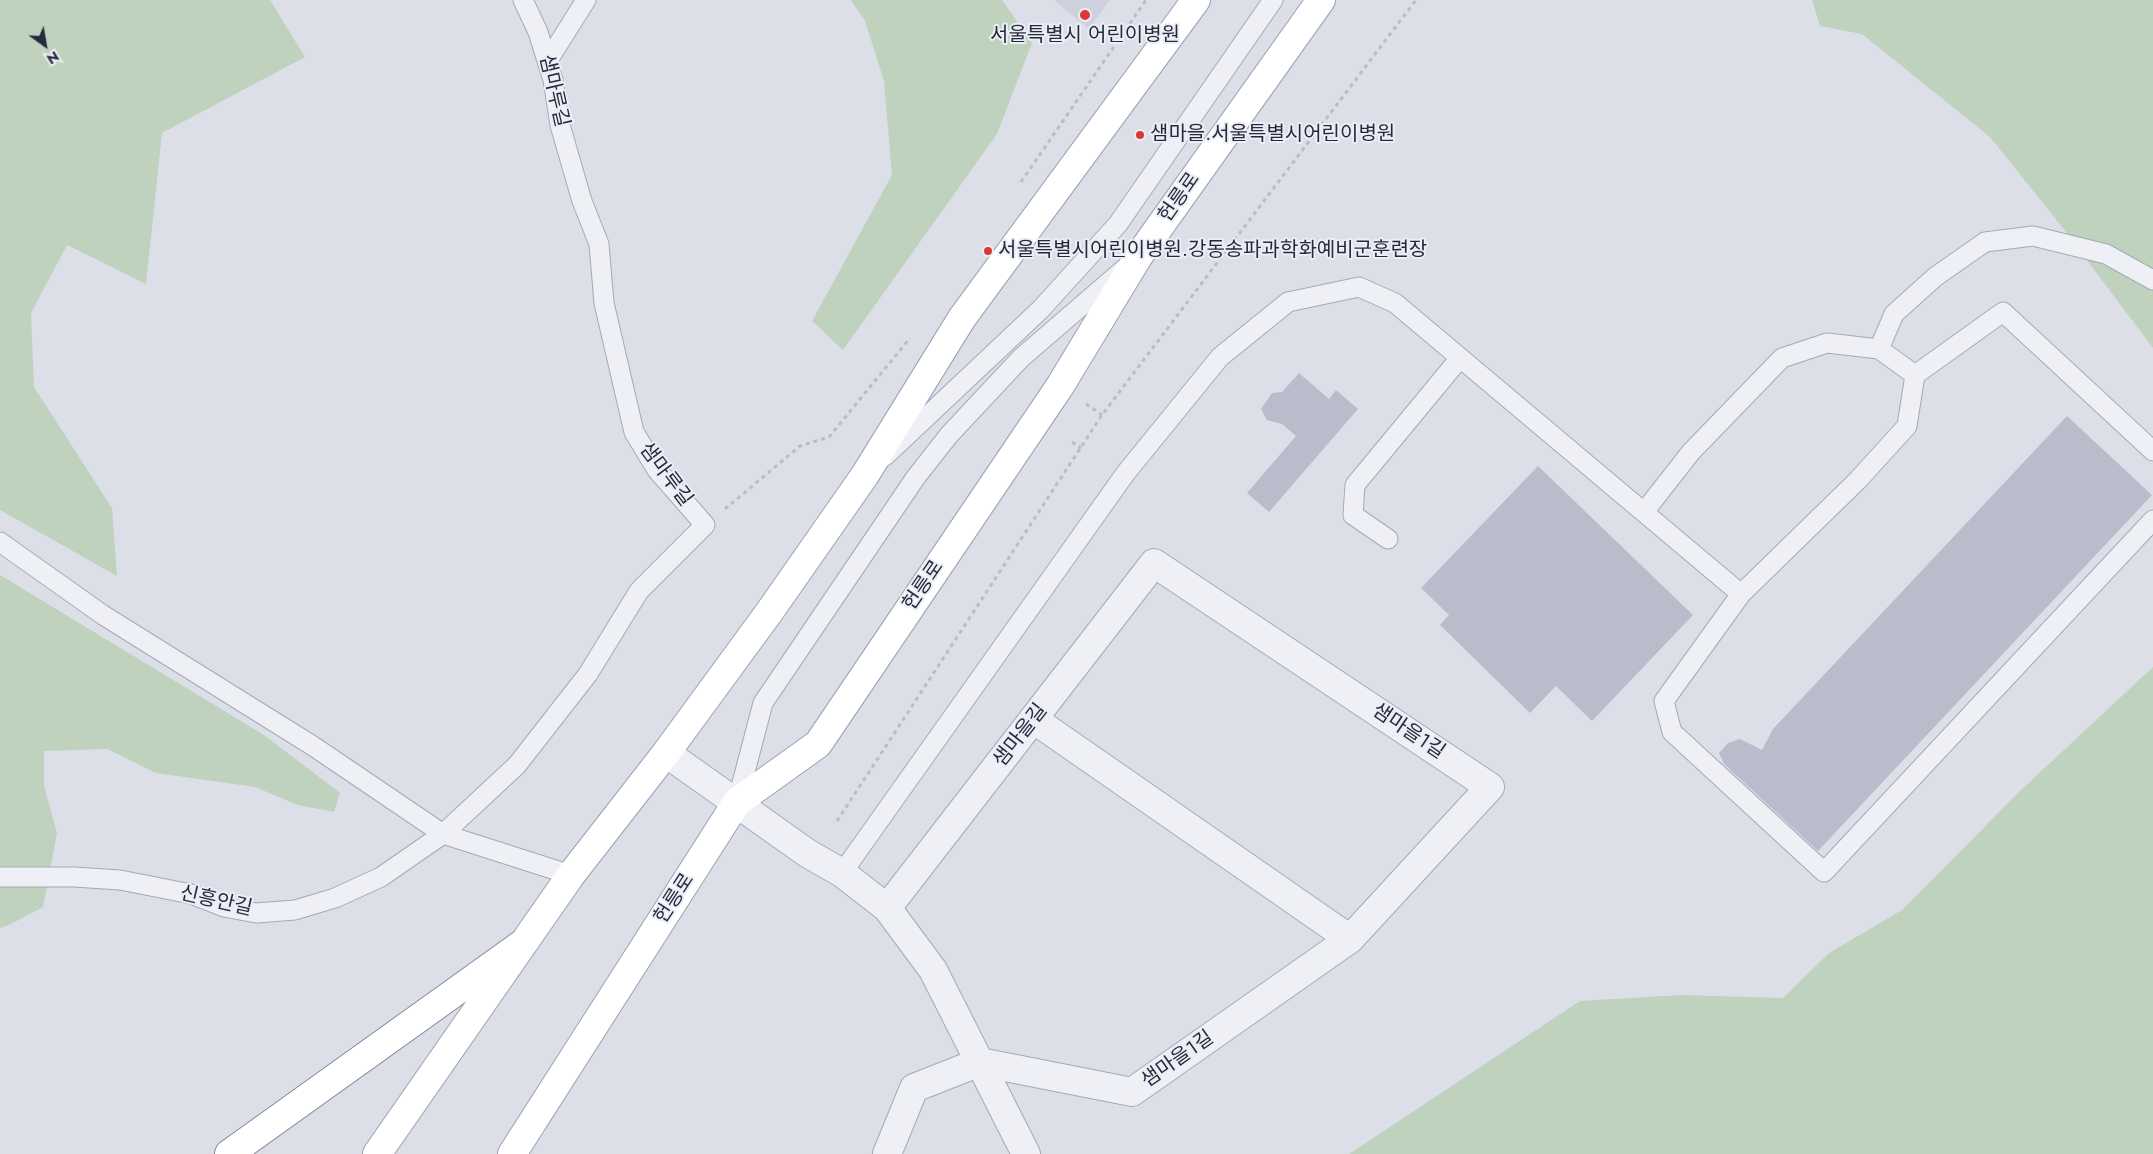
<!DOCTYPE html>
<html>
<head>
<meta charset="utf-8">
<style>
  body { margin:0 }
  #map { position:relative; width:2153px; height:1154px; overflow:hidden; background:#dcdfe8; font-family:Jost,sans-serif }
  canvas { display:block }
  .north { position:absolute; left:20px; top:20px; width:50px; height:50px; -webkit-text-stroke:4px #eceef5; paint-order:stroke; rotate:148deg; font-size:14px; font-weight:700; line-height:20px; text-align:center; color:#252a3f }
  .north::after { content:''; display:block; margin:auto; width:18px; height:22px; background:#252a3f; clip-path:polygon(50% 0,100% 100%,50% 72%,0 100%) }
</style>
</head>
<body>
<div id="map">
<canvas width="2153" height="1154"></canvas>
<div class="north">N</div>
</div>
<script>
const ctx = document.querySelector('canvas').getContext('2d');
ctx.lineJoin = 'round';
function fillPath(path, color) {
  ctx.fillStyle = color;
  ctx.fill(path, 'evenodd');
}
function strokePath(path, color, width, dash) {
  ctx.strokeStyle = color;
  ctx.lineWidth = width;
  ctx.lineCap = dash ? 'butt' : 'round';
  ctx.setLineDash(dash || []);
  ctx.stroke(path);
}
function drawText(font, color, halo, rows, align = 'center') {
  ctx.font = font + ' Jost,"Noto Sans KR",sans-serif';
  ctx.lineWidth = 4;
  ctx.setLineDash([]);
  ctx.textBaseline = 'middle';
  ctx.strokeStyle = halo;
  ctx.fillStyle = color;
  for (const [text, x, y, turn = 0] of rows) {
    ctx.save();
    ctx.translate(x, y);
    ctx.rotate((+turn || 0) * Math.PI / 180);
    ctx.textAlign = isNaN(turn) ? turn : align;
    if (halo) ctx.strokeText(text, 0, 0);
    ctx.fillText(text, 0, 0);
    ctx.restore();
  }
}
fillPath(new Path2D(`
  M1054,0H1110L1089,29Z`), '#ced1dd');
fillPath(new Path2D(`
  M0,0H270L305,57L162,133L146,284L67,245L31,313L34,387L112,508L117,576L0,510Z
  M851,0H1002L1032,43L997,134L843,350L812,321L892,175L884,81L865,21Z
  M1812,0H2153V348L2059,223L1990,137L1862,34L1820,26Z
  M0,575L264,735L340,793L334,812L298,805L255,787L156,773L107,749L44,751V786L57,833L43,907L9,925L0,928Z
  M2153,667V1154H1349L1580,1001L1681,995L1783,998L1829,953L1902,910L2021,790Z`), '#bfd2bd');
fillPath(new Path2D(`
  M1299,373L1329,399L1336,390L1358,409L1269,512L1247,493L1296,436L1282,424L1267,420L1261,409L1272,393L1282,392Z
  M2067,416L2152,495L1818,851L1724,764L1719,753L1728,743L1740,739L1762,750L1773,729Z
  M1538,466L1693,615L1592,721L1556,686L1530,713L1440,625L1449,615L1421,588Z`), '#b9bdcb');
const lane = new Path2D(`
  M547,62L586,0
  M1879,349L1894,314L1935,277L1985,242L2033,236L2106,254L2153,280
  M1915,375L2003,312L2153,451
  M885,456L1041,309L1118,224L1273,0
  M1388,539L1353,515L1355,485L1460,358
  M0,542L103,615L313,746L443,834L571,875
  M1741,594L1664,701L1672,732L1824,872L2153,520
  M737,802L763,703L916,477L949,435L1021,358L1123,270
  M842,873L1125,474L1220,357L1288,302L1359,287L1395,303L1741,594L1858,480L1907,426L1915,375L1879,349L1827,343L1782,358L1691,452L1644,512
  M0,877H74L120,880L191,894L224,907L256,913L295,910L335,898L381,877L443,834L517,765L588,674L639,591L705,525L657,470L634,432L604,303L599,244L582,201L560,125L553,80L538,32L523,0`);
const street = new Path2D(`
  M1033,719L1350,939
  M666,753L807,853L842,873L887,908L933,970L1026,1154
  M887,1154L914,1088L980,1062L1132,1092L1350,939L1490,787L1154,563L887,908`);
const primary = new Path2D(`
  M377,1154L571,875L666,753L770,611L865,475L962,318L1196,0
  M512,1154L737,802L818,744L1060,386L1138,257L1321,0`);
const highway = new Path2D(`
  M229,1154L522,944`);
strokePath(lane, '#a5a9b5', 21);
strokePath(street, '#a5a9b5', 30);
strokePath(primary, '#9ba1b4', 30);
strokePath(highway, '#83899f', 30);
strokePath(new Path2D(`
  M1021,182L1146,0
  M1086,404L1102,415
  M1072,442L1081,448
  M725,509L800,446L829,437L910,338
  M837,821L1102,415L1416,0`), '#babdc6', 3, [4, 4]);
strokePath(lane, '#eff0f6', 19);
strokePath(street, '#eff0f6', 28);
strokePath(primary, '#fff', 28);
strokePath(highway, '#fff', 28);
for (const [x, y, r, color] of [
  [1085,15,6,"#d83836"],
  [1140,135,5,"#d83836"],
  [988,251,5,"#d83836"]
]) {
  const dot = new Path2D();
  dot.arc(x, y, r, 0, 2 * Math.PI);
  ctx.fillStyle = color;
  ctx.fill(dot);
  strokePath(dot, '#eceef5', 2);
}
drawText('20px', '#252a3f', '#eceef5', [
  ["서울특별시 어린이병원",1085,36,"center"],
  ["샘마을.서울특별시어린이병원",1150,135],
  ["서울특별시어린이병원.강동송파과학화예비군훈련장",998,251]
], 'left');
drawText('20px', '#252a3f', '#eceef5', [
  ["샘마루길",553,91,77],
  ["헌릉로",1180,198,-55],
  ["샘마루길",665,475,53],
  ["헌릉로",924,586,-56],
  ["샘마을1길",1408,732,34],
  ["샘마을길",1021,736,-52],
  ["헌릉로",675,899,-57],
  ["신흥안길",216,902,13],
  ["샘마을1길",1178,1060,-35]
]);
</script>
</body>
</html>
